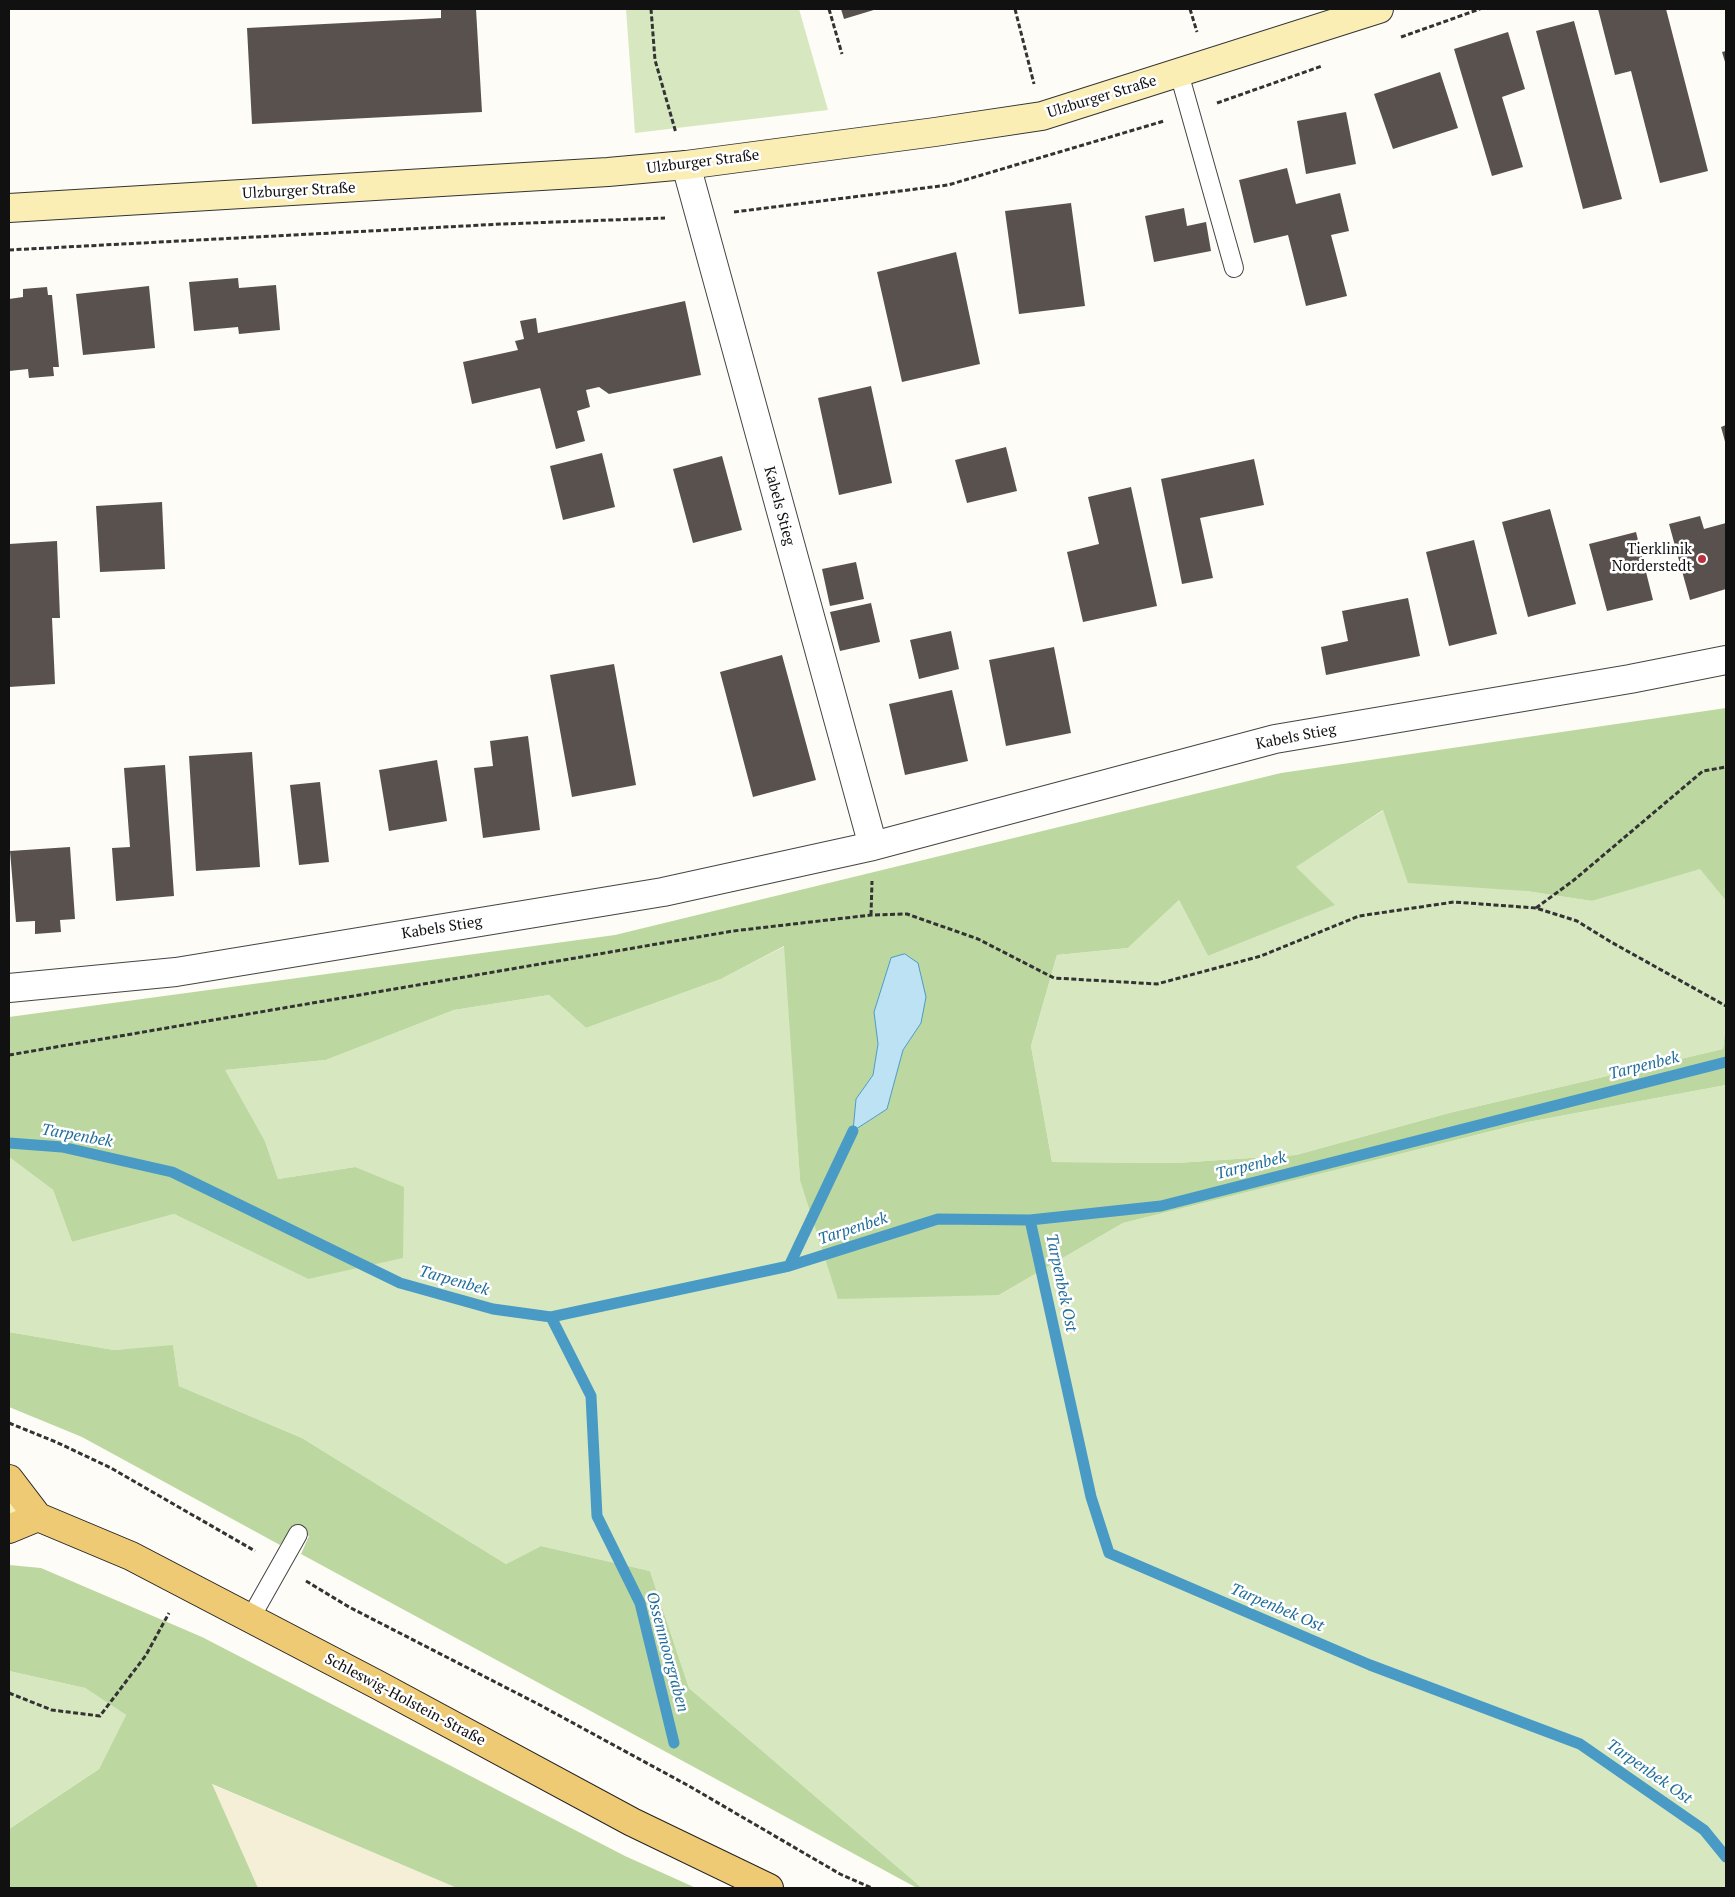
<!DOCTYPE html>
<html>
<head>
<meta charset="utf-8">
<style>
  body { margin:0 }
  #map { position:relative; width:1735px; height:1897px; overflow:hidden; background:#fefcf6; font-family:"PT Serif",serif }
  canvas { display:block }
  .frame { position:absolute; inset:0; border:10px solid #111; pointer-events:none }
</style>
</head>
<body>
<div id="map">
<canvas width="1735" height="1897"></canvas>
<div class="frame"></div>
</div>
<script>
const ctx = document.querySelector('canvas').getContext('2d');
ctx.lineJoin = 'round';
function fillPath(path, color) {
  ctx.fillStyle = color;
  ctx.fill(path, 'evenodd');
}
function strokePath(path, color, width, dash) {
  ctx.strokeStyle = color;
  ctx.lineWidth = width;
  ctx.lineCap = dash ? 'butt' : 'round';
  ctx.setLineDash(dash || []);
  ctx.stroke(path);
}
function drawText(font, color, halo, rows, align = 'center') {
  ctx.font = font + ' "PT Serif",serif';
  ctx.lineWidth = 5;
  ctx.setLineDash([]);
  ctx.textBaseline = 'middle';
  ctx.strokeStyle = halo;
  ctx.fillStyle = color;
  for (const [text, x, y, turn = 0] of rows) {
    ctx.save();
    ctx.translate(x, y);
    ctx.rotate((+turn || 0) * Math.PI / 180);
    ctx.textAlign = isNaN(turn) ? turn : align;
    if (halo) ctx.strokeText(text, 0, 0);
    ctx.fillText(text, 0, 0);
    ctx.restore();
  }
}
fillPath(new Path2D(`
  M211,1784L457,1888H258Z`), '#f4efd6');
fillPath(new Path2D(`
  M626,9H799L828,110L635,133Z
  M1384,810L1526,891L1592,901L1700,868L1726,901V1023L1723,1049L1449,1113L1296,1155L1176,1163L1052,1162L1031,1046L1057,955L1128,948L1179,900L1208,956L1334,905L1295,867Z
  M785,946L800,1180L999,1295L1123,1223L1528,1122L1726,1085V1888H922L689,1688L650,1571L541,1546L506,1564L302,1438L179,1386L173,1346L114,1350L9,1332V1157L53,1190L72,1242L174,1214L308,1279L355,1167L278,1179L265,1141L224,1070L326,1060L454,1010L549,995L586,1028L721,979Z
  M9,1671L85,1688L126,1715L99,1769L9,1829Z`), '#d7e8c0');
fillPath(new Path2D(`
  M1726,708V901L1700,869L1592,901L1526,891L1408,883L1383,810L1296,867L1335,905L1208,956L1179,900L1128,948L1057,955L1031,1046L1052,1162L1176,1163L1296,1155L1449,1113L1723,1049L1726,1023V1085L1528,1122L1123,1223L999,1295L838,1299L800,1180L784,946L721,979L586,1028L549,995L454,1010L326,1060L225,1070L265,1141L278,1179L355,1167L404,1187L403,1258L308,1279L174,1214L72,1242L53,1190L9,1157V1017L615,935L1281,773ZM891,958L921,1023L903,1050L887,1109L853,1131L856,1099L873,1075L878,1044L874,1012Z
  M9,1332L114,1350L173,1345L179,1386L302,1438L506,1564L541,1546L650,1571L689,1688L922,1888H917L301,1554L309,1536L291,1528L280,1545L82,1437L9,1407Z
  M9,1565L41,1568L202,1637L625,1856L696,1888H457L212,1784L258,1888H9V1829L99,1769L126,1715L85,1688L9,1671Z`), '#bcd8a0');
const water = new Path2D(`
  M905,954L918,963L926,997L921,1023L903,1050L887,1109L853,1131L856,1099L873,1075L878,1044L874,1012L891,958Z`);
fillPath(water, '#bde2f3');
strokePath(water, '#499bc5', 1);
strokePath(new Path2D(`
  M9,1143L62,1147L172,1172L400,1283L493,1309L551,1317L789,1266L938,1219L1030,1220L1161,1206L1726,1062
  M1030,1220L1091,1497L1109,1553L1370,1665L1580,1744L1704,1830L1726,1857
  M789,1266L853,1131
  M551,1317L591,1396L597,1516L640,1603L674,1743`), '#499bc5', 11);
fillPath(new Path2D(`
  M441,9H476L482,112L252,124L247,28L441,18Z
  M841,9H877L844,19Z
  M1598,9H1666L1708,171L1660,183L1631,71L1615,75Z
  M1574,21L1622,199L1583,209L1536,31Z
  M1508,32L1525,89L1502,97L1523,167L1492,176L1454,49Z
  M1726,51V65L1722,52Z
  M1440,72L1458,128L1393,149L1374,94Z
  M1346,112L1356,164L1306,174L1297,121Z
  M1287,168L1296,204L1340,193L1349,231L1331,235L1347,296L1306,306L1288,235L1254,243L1239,180Z
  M1071,203L1085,306L1019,314L1005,211Z
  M1184,208L1187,226L1206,222L1211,251L1154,262L1145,216Z
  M956,252L980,364L902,382L877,272Z
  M238,278L239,288L276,285L280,330L239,334L238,327L194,331L189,282Z
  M149,286L155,348L83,355L76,294Z
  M47,287L48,295H52L59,367H53L54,376L29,378L28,369L9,371V299L23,297V289Z
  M685,301L701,375L609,394L599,387L586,390L590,407L577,411L585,441L556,449L540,388L472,404L463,362L518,350L515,341L524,339L520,321L536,318L538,333Z
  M871,386L892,483L839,495L818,398Z
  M1726,425V445L1721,427Z
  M1006,447L1017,491L967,503L955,460Z
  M602,453L615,507L563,520L550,466Z
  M722,456L742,530L693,543L673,469Z
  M1254,459L1264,505L1200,518L1213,578L1182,584L1161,479Z
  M1131,487L1157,606L1083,622L1067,552L1099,544L1088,497Z
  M162,502L165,569L100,572L96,506Z
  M1550,509L1576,604L1528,617L1502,522Z
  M1700,516L1704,529L1726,523V589L1690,600L1669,524Z
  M1636,532L1653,600L1607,611L1589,544Z
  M1474,540L1497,634L1449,646L1426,552Z
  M57,541L60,618H52L55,684L9,687V544Z
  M856,562L864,599L830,606L822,569Z
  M1408,598L1420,656L1326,675L1321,647L1348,641L1342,611Z
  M871,603L880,642L840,651L830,612Z
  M951,631L959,669L919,679L910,640Z
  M1054,647L1071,733L1006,746L989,660Z
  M782,655L816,780L753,797L720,672Z
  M614,664L636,785L572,797L550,675Z
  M952,690L968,761L905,775L889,704Z
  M528,736L540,830L483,838L474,768L493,766L490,741Z
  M252,752L260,867L196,871L189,756Z
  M437,760L447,821L389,831L379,770Z
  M165,765L174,896L116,901L112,848L130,847L124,768Z
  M320,782L329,862L299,865L290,785Z
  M70,847L75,919L60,920L61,932L35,934V921L16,922L10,851Z`), '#59514e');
const lane = new Path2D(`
  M1179,73L1234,268
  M250,1619L298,1534`);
const street = new Path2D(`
  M686,165L873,846
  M9,988L176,972L663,892L873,846L1275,739L1630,679L1726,660`);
const secondary = new Path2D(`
  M9,208L608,172L686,165L935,132L1042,116L1379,9
  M9,1506L38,1517`);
const primary = new Path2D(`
  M9,1479L38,1517L131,1556L378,1685L632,1822L769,1888
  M9,1529L38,1517`);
strokePath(lane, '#444', 20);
strokePath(street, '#444', 30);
strokePath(secondary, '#333', 30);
strokePath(primary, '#222', 30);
strokePath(new Path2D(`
  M651,9L655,60L676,133
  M829,9L842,54
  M1015,9L1034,84
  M1190,9L1197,32
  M1401,37L1480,9
  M1217,103L1322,66
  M734,212L948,185L1164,121
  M9,250L502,224L665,218
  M1536,908L1574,880L1703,771L1726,767
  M871,915L872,881
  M9,1055L733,931L871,915L907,914L978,939L1054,978L1157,984L1261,956L1359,916L1454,902L1536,908L1577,921L1611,942L1726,1006
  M9,1423L56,1442L111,1468L255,1551
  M306,1581L349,1607L538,1704L689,1786L840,1874L872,1888
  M9,1693L52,1710L100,1716L146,1655L169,1613`), '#333', 3, [5, 2.5]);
strokePath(lane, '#fff', 18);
strokePath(street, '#fff', 28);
strokePath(secondary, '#faeeb5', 28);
strokePath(primary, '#efca74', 28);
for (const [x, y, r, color] of [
  [1702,559,5,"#b9313f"]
]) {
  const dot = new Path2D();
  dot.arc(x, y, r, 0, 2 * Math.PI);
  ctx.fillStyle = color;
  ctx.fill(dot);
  strokePath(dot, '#fff', 2);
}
drawText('15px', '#111', '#fff', [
  ["Ulzburger Straße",1102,97,-17],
  ["Ulzburger Straße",703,162,-7],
  ["Ulzburger Straße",299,191,-3],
  ["Kabels Stieg",779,506,75],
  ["Kabels Stieg",1296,737,-11],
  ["Kabels Stieg",442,928,-9],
  ["Schleswig-Holstein-Straße",405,1700,28]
]);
drawText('15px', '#111', '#fff', [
  ["Tierklinik",1692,550],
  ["Norderstedt",1692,567]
], 'right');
drawText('italic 16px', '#216e9c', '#fff', [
  ["Tarpenbek",1644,1066,-14],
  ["Tarpenbek",77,1136,10],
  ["Tarpenbek",1251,1166,-14],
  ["Tarpenbek",853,1229,-18],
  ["Tarpenbek",454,1281,16],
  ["Tarpenbek Ost",1061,1283,78],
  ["Tarpenbek Ost",1277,1608,23],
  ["Ossenmoorgraben",667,1652,75],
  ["Tarpenbek Ost",1649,1772,35]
]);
</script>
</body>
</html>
